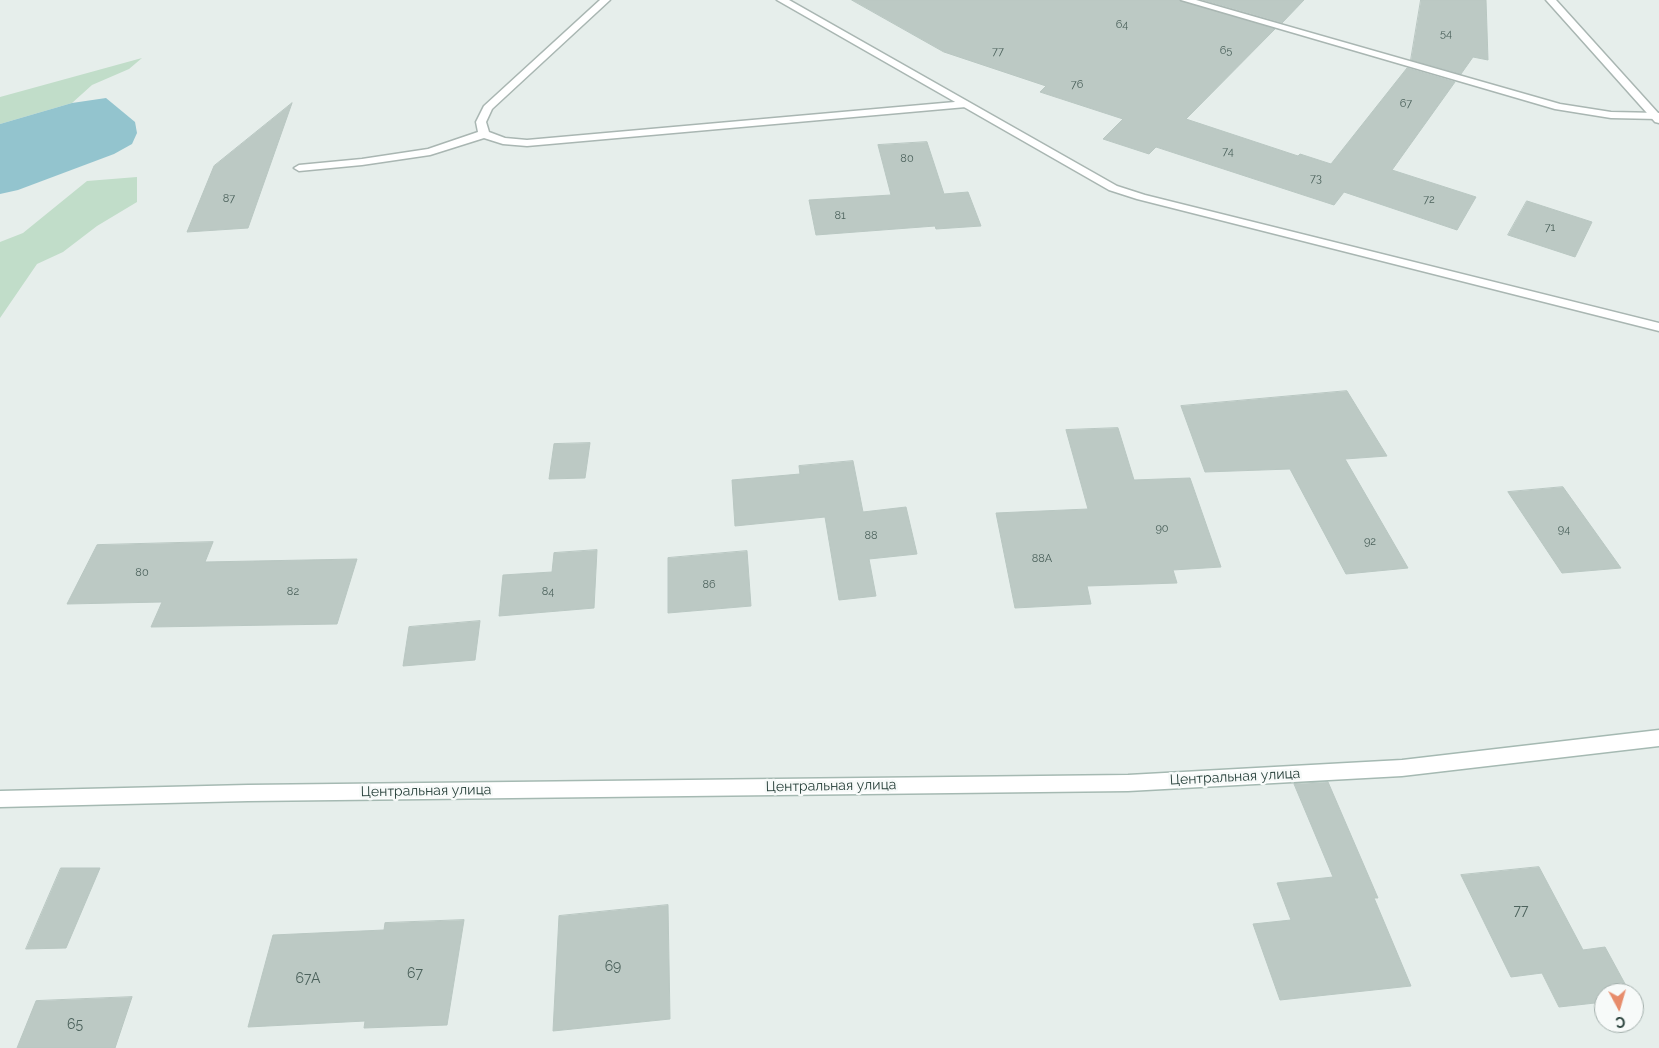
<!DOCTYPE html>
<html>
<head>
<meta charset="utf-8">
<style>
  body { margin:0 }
  #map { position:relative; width:1659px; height:1048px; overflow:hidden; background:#e6eeeb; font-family:Raleway,sans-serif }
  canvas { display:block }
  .north { position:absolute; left:1594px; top:983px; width:50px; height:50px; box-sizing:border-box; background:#f7faf9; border:1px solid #a3afac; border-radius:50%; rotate:174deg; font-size:14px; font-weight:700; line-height:20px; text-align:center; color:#263f39 }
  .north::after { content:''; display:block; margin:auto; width:18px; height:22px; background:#e78c6b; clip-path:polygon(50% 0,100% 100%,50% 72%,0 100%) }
</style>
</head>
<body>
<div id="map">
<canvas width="1659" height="1048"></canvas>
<div class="north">С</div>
</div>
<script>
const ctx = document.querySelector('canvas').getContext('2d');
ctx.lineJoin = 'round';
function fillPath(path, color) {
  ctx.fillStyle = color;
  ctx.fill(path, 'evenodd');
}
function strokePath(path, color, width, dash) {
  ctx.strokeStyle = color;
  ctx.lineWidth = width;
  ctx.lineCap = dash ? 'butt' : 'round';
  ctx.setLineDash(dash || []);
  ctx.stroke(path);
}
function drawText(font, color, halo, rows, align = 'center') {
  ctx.font = font + ' Raleway,sans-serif';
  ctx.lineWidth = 5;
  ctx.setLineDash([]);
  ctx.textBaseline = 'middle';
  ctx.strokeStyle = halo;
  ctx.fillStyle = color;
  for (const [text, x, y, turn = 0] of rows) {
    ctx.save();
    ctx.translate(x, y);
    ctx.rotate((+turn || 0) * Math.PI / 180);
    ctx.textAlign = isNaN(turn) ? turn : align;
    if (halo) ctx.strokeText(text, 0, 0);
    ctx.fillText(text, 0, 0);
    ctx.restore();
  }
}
fillPath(new Path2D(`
  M142,58L129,69L92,85L72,103L0,124V97Z
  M137,177V202L97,226L63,252L37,264L0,318V242L23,233L87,181Z`), '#c1ddc9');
fillPath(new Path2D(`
  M106,98L135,122L137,133L132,144L114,154L18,190L0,194V124L72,103Z`), '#93c4ce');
const building = new Path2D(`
  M852,0H1179L1275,29L1186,119L1298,156L1300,154L1331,164L1407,68L1455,82L1392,170L1476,197L1457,230L1344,192L1334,205L1156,147L1149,154L1103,139L1123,119L1040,92L1046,86L944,52Z
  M1203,0H1304L1282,23Z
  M1421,0H1486L1488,60L1473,57L1461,74L1411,60Z
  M292,103L248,228L187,232L214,166Z
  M927,142L944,194L968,192L981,226L936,229L935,226L816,235L809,200L891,195L878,145Z
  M1527,201L1592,222L1575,257L1508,235Z
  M1347,391L1387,456L1345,459L1408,568L1346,574L1290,469L1205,472L1181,406Z
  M1118,428L1134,480L1190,478L1221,567L1173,570L1177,583L1087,586L1091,604L1015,608L996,513L1088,509L1066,430Z
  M590,443L585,478L549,479L554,444Z
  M853,461L863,512L906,507L917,554L869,559L876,596L839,600L825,517L735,526L732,480L800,474L799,466Z
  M1563,487L1621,568L1562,573L1508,492Z
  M213,542L205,562L357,559L337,624L151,627L162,602L67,604L97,545Z
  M597,550L594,608L499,616L503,575L552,572L554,553Z
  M747,551L751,606L668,613V558Z
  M480,621L475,660L403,666L409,627Z
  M1328,782L1378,898H1374L1411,986L1280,1000L1253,924L1291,920L1277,883L1333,877L1294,784Z
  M1539,867L1583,950L1605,947L1630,993H1604V1002L1559,1007L1542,973L1511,977L1461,875Z
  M61,868H100L66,948L26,949Z
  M668,905L670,1019L553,1031L559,916Z
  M464,920L447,1025L364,1028L365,1021L248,1027L273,935L384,930L385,923Z
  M132,997L115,1048H17L36,1001Z`);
fillPath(building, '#bcc9c4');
strokePath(building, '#b9c7c2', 1);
const lane = new Path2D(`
  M600,0H610L492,109L486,122L489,132L505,138L527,140L966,101L971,104L966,107L527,146L503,144L484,138L430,155L362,165L299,171L294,168L299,165L362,159L428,149L478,132L476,122L484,106Z
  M1181,0H1196L1560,104L1611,112L1659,113V119L1611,118L1555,109Z`);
const street = new Path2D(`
  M777,0H789L1117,186L1145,195L1659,323V331L1137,199L1109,190Z
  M1546,0H1556L1659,114V123L1655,122Z`);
const secondary = new Path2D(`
  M1659,730V746L1402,776L1128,791L248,801L0,807V791L248,785L1128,775L1402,760Z`);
strokePath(lane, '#a9b6b2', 3);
strokePath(street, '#a9b6b2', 3);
strokePath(secondary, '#a5b9b2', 3);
fillPath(lane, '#fff');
fillPath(street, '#fff');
fillPath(secondary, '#fff');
drawText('11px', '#4c625c', null, [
  ["64",1122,25],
  ["54",1446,34],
  ["65",1226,51],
  ["77",998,52],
  ["76",1077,85],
  ["67",1406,104],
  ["74",1228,152],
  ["80",907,159],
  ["73",1316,179],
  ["87",229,199],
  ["72",1429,200],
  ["81",840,216],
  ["71",1550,228],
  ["90",1162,529],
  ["94",1564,530],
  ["88",871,536],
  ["92",1370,542],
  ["88А",1042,559],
  ["80",142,573],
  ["86",709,585],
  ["82",293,592],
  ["84",548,592]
]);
drawText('14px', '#263f39', '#f7faf9', [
  ["Центральная улица",1235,777,-3],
  ["Центральная улица",831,786,-1],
  ["Центральная улица",426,791,-1]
]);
drawText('14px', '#4c625c', null, [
  ["77",1521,911],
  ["69",613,967],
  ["67",415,974],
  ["67А",308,979],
  ["65",75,1025]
]);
</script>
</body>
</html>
